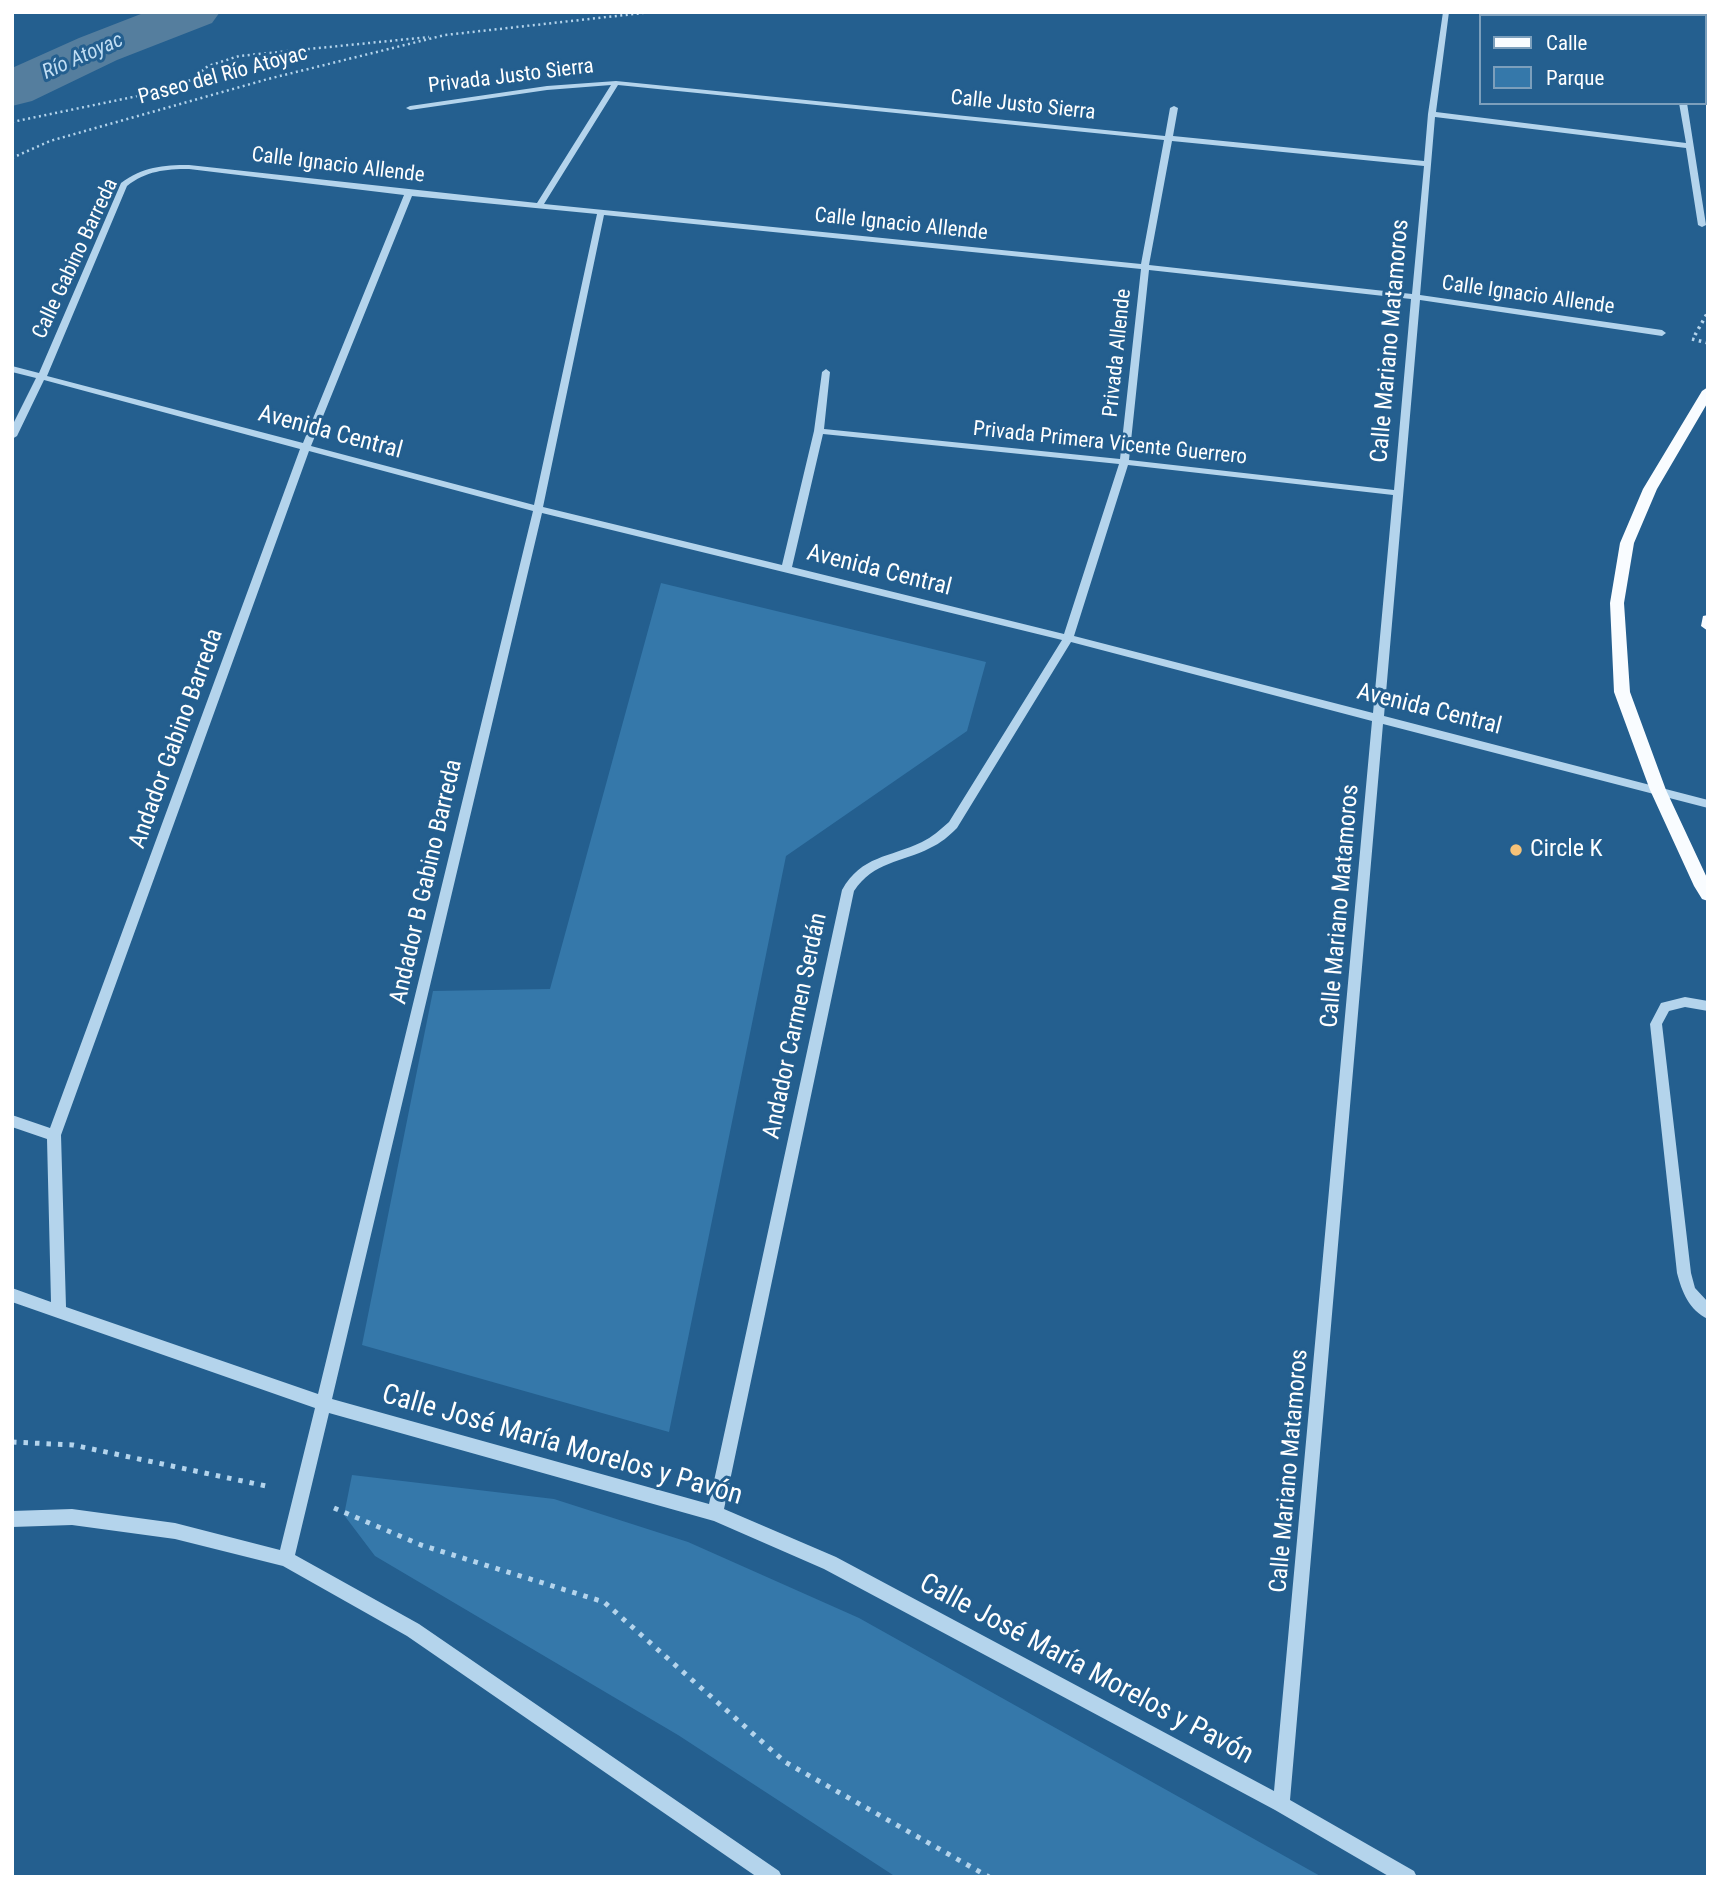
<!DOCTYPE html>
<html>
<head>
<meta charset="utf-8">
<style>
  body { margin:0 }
  #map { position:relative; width:1720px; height:1889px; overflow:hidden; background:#245f8f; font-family:"Roboto Condensed",sans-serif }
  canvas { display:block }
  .frame { position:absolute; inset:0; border:14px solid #fff; pointer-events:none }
  .legend { position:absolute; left:1479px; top:14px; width:228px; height:91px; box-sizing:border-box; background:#245f8f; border:2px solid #7c9fbc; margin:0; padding:9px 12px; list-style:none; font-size:21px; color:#fff }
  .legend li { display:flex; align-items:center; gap:14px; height:35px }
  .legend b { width:35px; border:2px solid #7c9fbc }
</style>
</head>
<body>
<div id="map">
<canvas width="1720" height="1889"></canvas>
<div class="frame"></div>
<ul class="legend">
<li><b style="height:9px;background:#f9fcff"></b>Calle</li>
<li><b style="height:19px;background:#3578aa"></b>Parque</li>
</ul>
</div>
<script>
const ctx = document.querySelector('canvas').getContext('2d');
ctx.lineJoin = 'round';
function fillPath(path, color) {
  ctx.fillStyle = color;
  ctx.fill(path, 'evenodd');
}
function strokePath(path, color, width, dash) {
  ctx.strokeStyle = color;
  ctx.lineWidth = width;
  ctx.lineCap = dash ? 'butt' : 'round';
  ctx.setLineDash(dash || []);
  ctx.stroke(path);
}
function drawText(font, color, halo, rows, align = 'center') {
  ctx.font = font + ' "Roboto Condensed",sans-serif';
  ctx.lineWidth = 6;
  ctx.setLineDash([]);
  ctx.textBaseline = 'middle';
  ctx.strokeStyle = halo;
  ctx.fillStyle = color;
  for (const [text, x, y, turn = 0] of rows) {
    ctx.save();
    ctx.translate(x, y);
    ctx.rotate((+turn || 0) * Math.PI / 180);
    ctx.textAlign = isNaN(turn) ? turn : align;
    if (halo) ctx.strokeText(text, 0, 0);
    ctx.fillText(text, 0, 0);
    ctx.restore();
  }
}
fillPath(new Path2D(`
  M661,583L986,662L967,731L786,856L669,1432L362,1345L433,991L550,989Z
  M352,1475L554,1499L688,1542L859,1618L1322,1877H896L678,1735L375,1556L344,1515Z`), '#3578aa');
fillPath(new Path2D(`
  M146,12H220L212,23L117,60L32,101L12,106V68L79,38Z`), '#557e9e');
strokePath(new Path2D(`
  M12,122L162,91L191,80L208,66L239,56L429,37
  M12,158L50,141L268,79L445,35L652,12`), '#b4d4ec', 2.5, [2, 3.5]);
strokePath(new Path2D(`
  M1695,335L1708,312
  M1692,339L1708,343`), '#b4d4ec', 3.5, [2.5, 4.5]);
strokePath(new Path2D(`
  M12,1442L73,1445L266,1486
  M334,1508L421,1545L604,1602L785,1762L989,1877`), '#b4d4ec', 5, [4.5, 7]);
fillPath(new Path2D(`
  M1443,12H1449L1436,112L1686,143L1679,103H1687L1706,225L1702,227L1698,225L1686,148L1435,117L1420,295L1662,330L1666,333L1662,336L1420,300L1384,716L1708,800V808L1383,724L1290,1800L1414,1871L1417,1877H1390L1275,1810L824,1569L714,1521L329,1413L295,1555L419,1624L779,1871L782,1877H757L407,1636L283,1566L175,1539L72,1525L12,1527V1511L72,1509L175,1523L280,1550L315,1408L12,1302V1288L51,1302L47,1139L12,1127V1115L50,1128L300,449L44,380L17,436L12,439V426L36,378L12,372V366L39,373L121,183C142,167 163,165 189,165L537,203L611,85L547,90L410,110L406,108L410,106L547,86L616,81L1165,136L1170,108L1174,106L1178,108L1173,136L1424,161L1428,114ZM618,85L1164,140L1141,264L544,204ZM1172,141L1424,166L1412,294L1149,265ZM189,169L404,195L303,443L47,376L127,186C146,171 165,169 189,169ZM412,196L597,214L534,505L311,446ZM604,215L1141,269L1120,459L824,429L830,372L826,369L822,372L814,431L782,565L543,507ZM1149,270L1411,299L1394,490L1129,460ZM823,434L1119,464L1064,634L792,567ZM309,451L533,511L318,1394L66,1307L61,1135ZM1128,465L1393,495L1373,713L1074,636ZM542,513L1062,640L949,822C940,830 932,837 922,842C889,858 862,855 842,890L709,1504L332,1399ZM1071,642L1372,721L1274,1791L836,1557L724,1509L854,891C874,861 901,863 930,848C941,843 949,836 957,828Z
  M1669,12H1675L1676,16H1670Z
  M1685,997L1708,1001V1011L1685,1007L1669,1011L1662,1024L1691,1273L1695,1288L1708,1302V1319C1689,1310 1682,1292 1677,1273L1650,1024L1661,1003Z`), '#b4d4ec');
fillPath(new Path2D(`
  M1708,55V61L1704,62V56Z
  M1708,387V402L1657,489L1634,543L1624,603L1630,692L1666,790L1708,880V901L1702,899L1694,886L1650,790L1614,692L1610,603L1620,543L1643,489L1702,391Z
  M1708,615V631L1701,626L1703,616Z`), '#f9fcff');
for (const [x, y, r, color] of [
  [1516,850,7,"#f6c278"]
]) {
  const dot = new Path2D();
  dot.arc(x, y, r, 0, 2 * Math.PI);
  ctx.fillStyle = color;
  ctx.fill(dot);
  strokePath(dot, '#245f8f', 2.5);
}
drawText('italic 21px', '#c0ddf3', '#245f8f', [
  ["Río Atoyac",83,57,-24]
]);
drawText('21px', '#fff', '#245f8f', [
  ["Paseo del Río Atoyac",223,76,-15],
  ["Privada Justo Sierra",511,77,-7],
  ["Calle Justo Sierra",1023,106,6],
  ["Calle Ignacio Allende",338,166,7],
  ["Calle Ignacio Allende",901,225,6],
  ["Calle Gabino Barreda",76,259,-65],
  ["Calle Ignacio Allende",1528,296,8],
  ["Privada Allende",1118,353,-84],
  ["Privada Primera Vicente Guerrero",1110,444,6]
]);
drawText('24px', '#fff', '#245f8f', [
  ["Calle Mariano Matamoros",1391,341,-85],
  ["Avenida Central",330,433,15],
  ["Avenida Central",879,571,14],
  ["Avenida Central",1429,710,14],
  ["Andador Gabino Barreda",177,739,-70],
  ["Andador B Gabino Barreda",427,882,-77],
  ["Calle Mariano Matamoros",1341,906,-85],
  ["Andador Carmen Serdán",796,1026,-78],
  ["Calle Mariano Matamoros",1290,1471,-85]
]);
drawText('24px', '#fff', '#245f8f', [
  ["Circle K",1530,850]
], 'left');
drawText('28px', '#fff', '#245f8f', [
  ["Calle José María Morelos y Pavón",562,1446,16],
  ["Calle José María Morelos y Pavón",1086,1670,28]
]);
</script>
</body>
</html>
